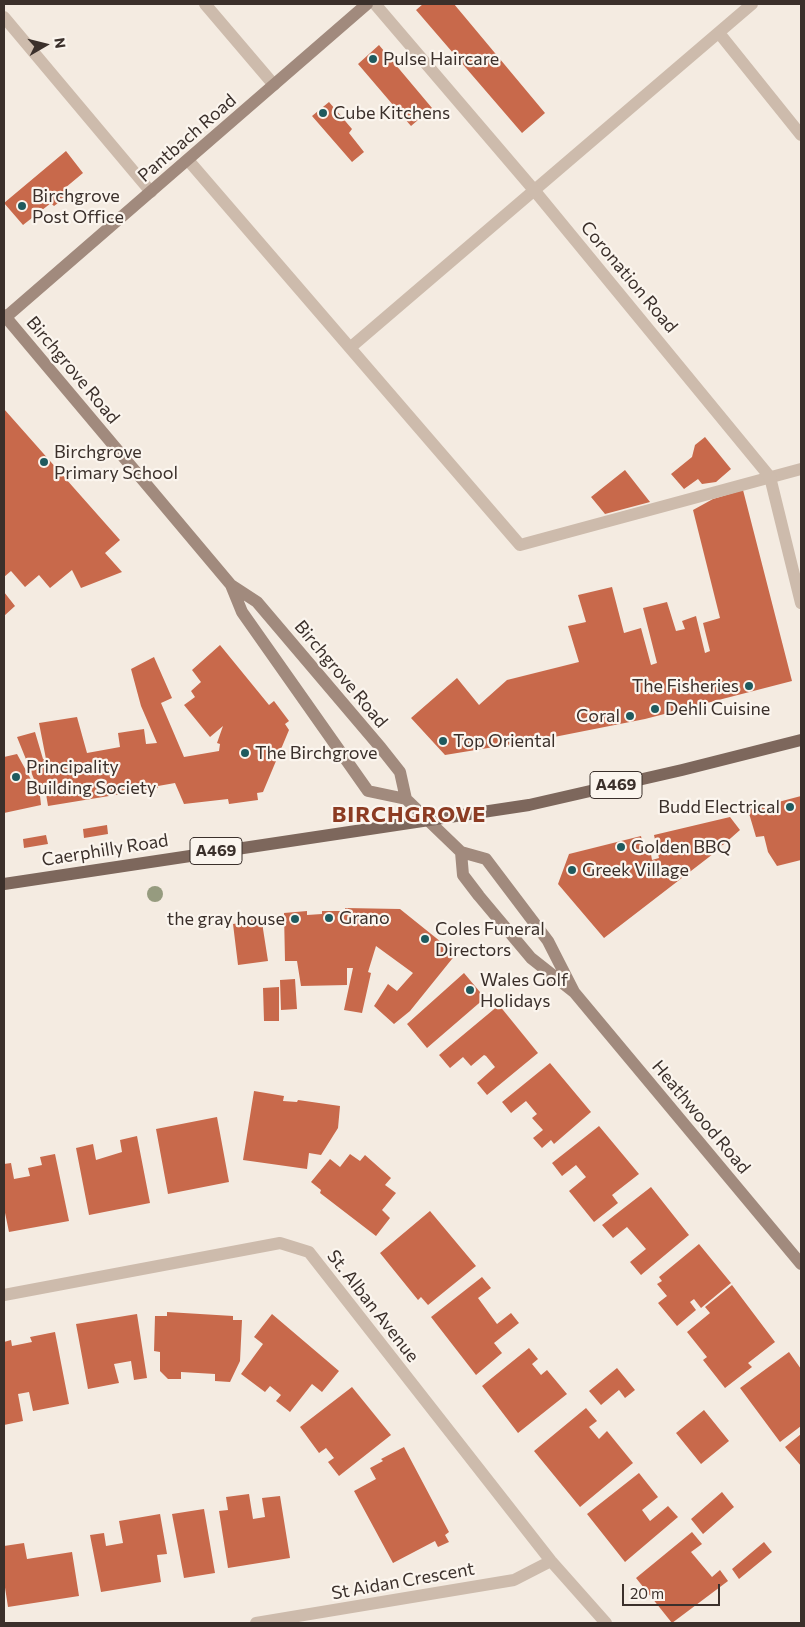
<!DOCTYPE html>
<html>
<head>
<meta charset="utf-8">
<style>
  body { margin:0 }
  #map { position:relative; width:805px; height:1627px; overflow:hidden; background:#f4ebe1; font-family:Commissioner,sans-serif }
  canvas { display:block }
  .frame { position:absolute; inset:0; border:5px solid #3b302b; pointer-events:none }
  .north { position:absolute; left:20px; top:20px; width:50px; height:50px; -webkit-text-stroke:4px #fbf5ee; paint-order:stroke; rotate:82deg; font-size:14px; font-weight:700; line-height:20px; text-align:center; color:#3b302b }
  .north::after { content:''; display:block; margin:auto; width:18px; height:22px; background:#3b302b; clip-path:polygon(50% 0,100% 100%,50% 72%,0 100%) }
  .scale { position:absolute; left:622px; top:1584px; width:98px; height:22px; box-sizing:border-box; border:2px solid #3b302b; border-top:0; padding-left:6px; font-size:15px; line-height:18px; white-space:nowrap; color:#3b302b; -webkit-text-stroke:4px #fbf5ee; paint-order:stroke }
</style>
</head>
<body>
<div id="map">
<canvas width="805" height="1627"></canvas>
<div class="frame"></div>
<div class="north">N</div>
<div class="scale">20 m</div>
</div>
<script>
const ctx = document.querySelector('canvas').getContext('2d');
ctx.lineJoin = 'round';
function fillPath(path, color) {
  ctx.fillStyle = color;
  ctx.fill(path, 'evenodd');
}
function strokePath(path, color, width, dash) {
  ctx.strokeStyle = color;
  ctx.lineWidth = width;
  ctx.lineCap = dash ? 'butt' : 'round';
  ctx.setLineDash(dash || []);
  ctx.stroke(path);
}
function drawText(font, color, halo, rows, align = 'center') {
  ctx.font = font + ' Commissioner,sans-serif';
  ctx.lineWidth = 4.5;
  ctx.setLineDash([]);
  ctx.textBaseline = 'middle';
  ctx.strokeStyle = halo;
  ctx.fillStyle = color;
  for (const [text, x, y, turn = 0] of rows) {
    ctx.save();
    ctx.translate(x, y);
    ctx.rotate((+turn || 0) * Math.PI / 180);
    ctx.textAlign = isNaN(turn) ? turn : align;
    if (halo) ctx.strokeText(text, 0, 0);
    ctx.fillText(text, 0, 0);
    ctx.restore();
  }
}
fillPath(new Path2D(`
  M423,4H454L545,113L522,133L416,10Z
  M379,45L432,108L411,126L358,64Z
  M329,102L352,129L349,133L364,152L352,162L312,116Z
  M66,151L83,173L65,188L70,194L54,206L51,203L23,225L4,203Z
  M4,409L120,540L105,553L122,572L81,588L72,570L50,588L39,575L25,587L11,571L4,577Z
  M705,437L731,469L716,482L702,484L698,479L684,489L671,474L692,457L695,445Z
  M625,470L650,502L605,514L591,497Z
  M743,490L792,681L645,719L549,738L445,755L411,718L457,678L479,705L507,680L579,662L568,626L586,622L578,595L612,587L624,633L641,628L651,665L657,663L643,608L667,602L676,631L685,629L682,621L696,616L705,653L710,651L703,623L720,618L693,510L713,499Z
  M4,592L15,606L4,616Z
  M220,645L269,705L274,701L289,721L285,724L289,730L263,792L257,793L258,800L229,804L228,799L184,804L175,783L158,786V788L48,806L45,788L38,789L17,737L35,732L43,759H46L39,723L77,717L87,753L120,747L118,733L144,729L146,744L157,743L141,706L131,669L154,657L172,698L161,703L184,757L219,751L220,744L217,743L223,726L210,737L184,705L195,697L191,691L201,682L192,670Z
  M17,754L40,796L41,805L4,813V757Z
  M801,796V860L777,866L768,852L764,836L756,837L748,810Z
  M730,817L740,830L723,845L712,848L713,854L604,938L558,884L569,854L641,836L644,850L650,849L652,860L659,858L654,835Z
  M107,825L108,834L84,838L83,829Z
  M46,835L48,844L24,848L23,839Z
  M345,908L400,909L456,954L410,1011L394,1024L374,1006L388,984L397,991L413,973L376,946L368,972L371,973L362,1013L344,1010L353,968H347V985L301,986L297,961H285L284,913L307,911V915L322,914V911H345Z
  M261,916L268,961L238,965L233,924L239,923V919Z
  M464,973L485,998L427,1048L407,1024Z
  M295,979L297,1009L281,1010L280,980Z
  M279,987V1021H264L263,988Z
  M499,1005L538,1053L487,1095L477,1083L495,1067L486,1056L484,1055L471,1066L463,1057L450,1068L439,1055Z
  M550,1063L591,1112L554,1144L551,1140L542,1148L533,1138L543,1130L532,1118L537,1114L526,1101L511,1113L502,1102Z
  M254,1091L284,1096L283,1101L297,1102L298,1100L340,1106L338,1128L321,1155L309,1153L307,1169L243,1160Z
  M217,1117L229,1182L168,1194L156,1129Z
  M599,1126L639,1174L612,1195L618,1203L594,1222L569,1191L586,1177L576,1165L562,1176L552,1163Z
  M137,1136L150,1203L89,1215L76,1148L93,1144L96,1160L122,1152L120,1140Z
  M55,1154L69,1221L9,1232L4,1208V1164L11,1163L14,1179L30,1176L28,1168L42,1165L40,1157Z
  M350,1154L360,1161L365,1155L391,1178L385,1185L396,1193L382,1210L390,1218L376,1236L320,1193L321,1190L311,1182L330,1159L340,1167Z
  M651,1187L689,1235L641,1275L630,1262L646,1249L627,1227L613,1238L602,1225Z
  M430,1211L476,1266L428,1305L421,1297L418,1300L380,1253Z
  M699,1244L731,1283L701,1308L694,1299L690,1302L696,1310L677,1326L658,1303L667,1296L657,1284L662,1281L659,1277Z
  M482,1277L491,1288L478,1298L497,1324L511,1313L519,1323L494,1343L502,1353L476,1375L431,1317Z
  M732,1285L775,1342L748,1363L752,1367L725,1388L703,1360L707,1357L687,1332L710,1313L705,1307Z
  M167,1312L233,1316V1320H242L240,1361L230,1382L215,1381V1374L181,1372V1379H168L160,1371V1352L154,1351L155,1316H167Z
  M137,1314L147,1378L134,1380L131,1361L114,1364L119,1383L88,1389L76,1324Z
  M272,1314L339,1371L322,1392L312,1384L290,1412L276,1401L281,1395L270,1386L265,1392L241,1374L263,1344L254,1337Z
  M55,1332L69,1404L33,1411L29,1392L18,1394L23,1421L4,1425V1342L11,1340L12,1346L32,1342L30,1337Z
  M529,1348L538,1359L532,1364L541,1375L547,1370L567,1394L518,1433L482,1386Z
  M789,1352L801,1369V1426L780,1442L740,1388Z
  M617,1368L635,1390L625,1398L619,1390L601,1405L589,1391Z
  M352,1387L391,1435L339,1476L328,1462L334,1458L326,1448L319,1453L300,1427Z
  M586,1408L597,1421L589,1427L599,1439L607,1431L633,1463L580,1507L534,1451Z
  M704,1410L729,1441L701,1464L676,1433Z
  M801,1434V1466L785,1447Z
  M404,1447L449,1532L445,1535L449,1542L438,1547L435,1541L393,1563L354,1491L376,1479L370,1468L383,1461L381,1459Z
  M639,1473L658,1497L642,1510L650,1521L668,1506L678,1517L625,1562L587,1514Z
  M722,1492L734,1507L703,1534L691,1519Z
  M249,1494L253,1519L265,1517L262,1498L280,1496L290,1558L228,1568L219,1511L228,1510L226,1497Z
  M204,1509L215,1573L184,1578L172,1514Z
  M160,1514L167,1554L157,1555L161,1582L101,1592L90,1535L104,1533L106,1546L123,1543L119,1521Z
  M692,1532L702,1544L691,1552L712,1577L720,1570L728,1581L672,1623L636,1578Z
  M764,1542L772,1552L739,1579L732,1569Z
  M24,1543L27,1559L72,1552L79,1596L8,1607L4,1581V1546Z`), '#c8694b');
strokePath(new Path2D(`
  M4,17L151,192
  M719,33L801,135
  M188,160L520,545L801,469
  M351,347L752,4`), '#cdbbac', 12);
strokePath(new Path2D(`
  M205,4L274,85
  M375,4L534,190L770,477L801,603
  M4,1295L280,1243L309,1252L551,1561L606,1623
  M256,1623L514,1580L551,1561`), '#cdbbac', 12);
strokePath(new Path2D(`
  M4,315L231,585L257,602L381,748L400,772L406,799
  M6,317L367,4
  M231,585L242,612L368,791L406,799L461,852L486,859L548,941L574,992
  M461,852L463,875L479,896L531,958L574,992L801,1264`), '#a18a7d', 12);
strokePath(new Path2D(`
  M4,884L529,805L682,770L801,740`), '#7d675c', 12);
ctx.fillStyle = '#969b7f';
for (const [x, y] of [
  [155,894]
]) {
  ctx.beginPath();
  ctx.arc(x, y, 8, 0, 2 * Math.PI);
  ctx.fill();
}
for (const [x, y, r, color] of [
  [373,59,5,"#1f5a5e"],
  [323,113,5,"#1f5a5e"],
  [22,206,5,"#1f5a5e"],
  [44,462,5,"#1f5a5e"],
  [749,686,5,"#1f5a5e"],
  [655,709,5,"#1f5a5e"],
  [630,716,5,"#1f5a5e"],
  [443,741,5,"#1f5a5e"],
  [245,753,5,"#1f5a5e"],
  [16,777,5,"#1f5a5e"],
  [790,807,5,"#1f5a5e"],
  [621,847,5,"#1f5a5e"],
  [572,870,5,"#1f5a5e"],
  [329,918,5,"#1f5a5e"],
  [295,919,5,"#1f5a5e"],
  [425,939,5,"#1f5a5e"],
  [470,990,5,"#1f5a5e"]
]) {
  const dot = new Path2D();
  dot.arc(x, y, r, 0, 2 * Math.PI);
  ctx.fillStyle = color;
  ctx.fill(dot);
  strokePath(dot, '#fbf5ee', 2);
}
for (const [x, y, w] of [
  [616,785,52],
  [216,851,52]
]) {
  const box = new Path2D();
  box.roundRect(x - w / 2, y - 13.5, w, 27, 4);
  ctx.fillStyle = '#fbf5ee';
  ctx.fill(box);
  strokePath(box, '#3b302b', 1);
}
drawText('bold 16px', '#3b302b', null, [
  ["A469",616,785],
  ["A469",216,851]
]);
drawText('18px', '#3b302b', '#fbf5ee', [
  ["Pulse Haircare",383,59],
  ["Cube Kitchens",333,113],
  ["Birchgrove",32,196],
  ["Post Office",32,217],
  ["Birchgrove",54,452],
  ["Primary School",54,473],
  ["The Fisheries",739,686,"right"],
  ["Dehli Cuisine",665,709],
  ["Coral",620,716,"right"],
  ["Top Oriental",453,741],
  ["The Birchgrove",255,753],
  ["Principality",26,767],
  ["Building Society",26,788],
  ["Budd Electrical",780,807,"right"],
  ["Golden BBQ",631,847],
  ["Greek Village",582,870],
  ["Grano",339,918],
  ["the gray house",285,919,"right"],
  ["Coles Funeral",435,929],
  ["Directors",435,950],
  ["Wales Golf",480,980],
  ["Holidays",480,1001]
], 'left');
drawText('18px', '#3b302b', '#fbf5ee', [
  ["Pantbach Road",187,138,-41],
  ["Coronation Road",629,277,50],
  ["Birchgrove Road",73,370,50],
  ["Birchgrove Road",341,674,50],
  ["Caerphilly Road",105,850,-9],
  ["Heathwood Road",701,1117,50],
  ["St. Alban Avenue",373,1306,52],
  ["St Aidan Crescent",403,1581,-10]
]);
ctx.letterSpacing = '1px';
drawText('bold 22px', '#8c3b22', '#fbf5ee', [
  ["BIRCHGROVE",409,815]
]);
ctx.letterSpacing = '0px';
</script>
</body>
</html>
